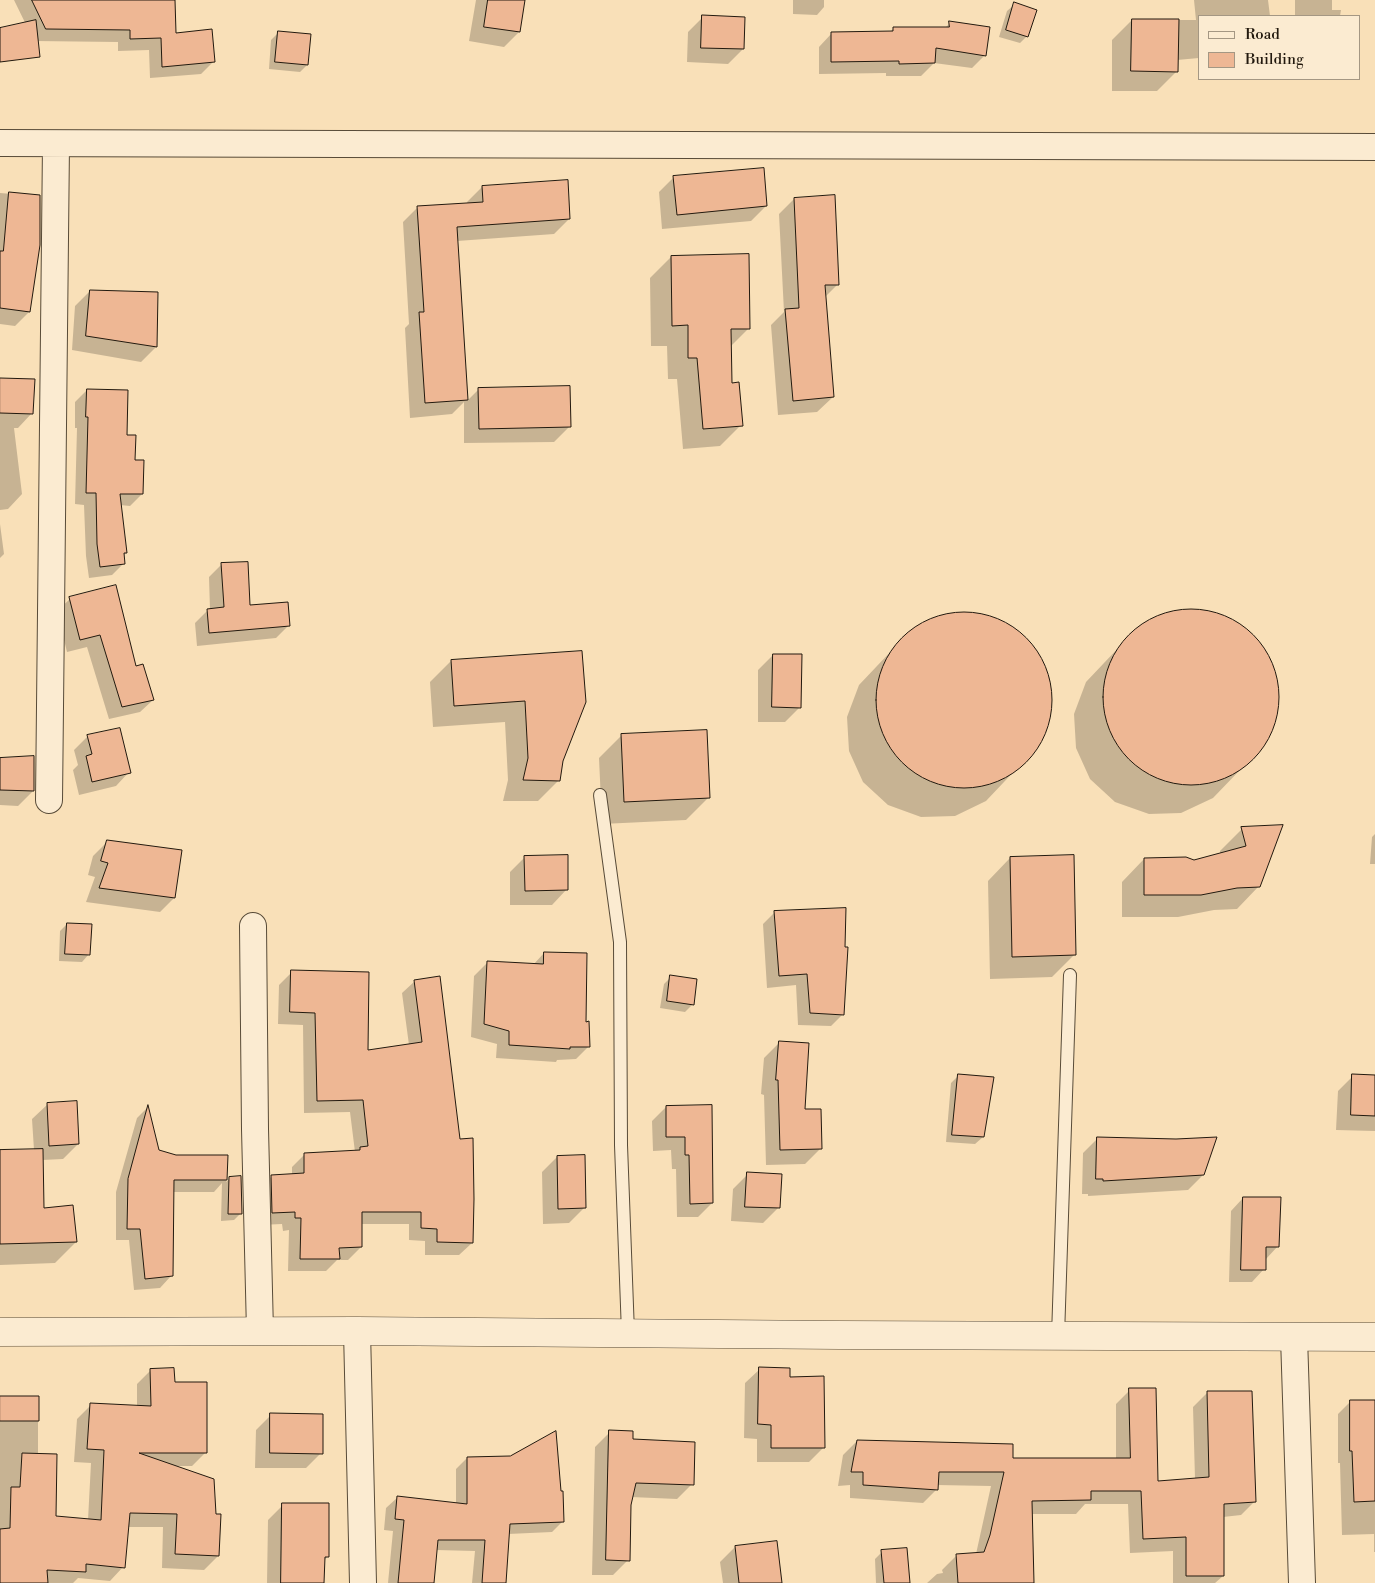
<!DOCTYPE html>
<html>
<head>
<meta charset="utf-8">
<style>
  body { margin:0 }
  #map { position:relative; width:1375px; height:1583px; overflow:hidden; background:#f9e0b8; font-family:"Libre Bodoni",serif }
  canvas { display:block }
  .legend { position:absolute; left:1198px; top:15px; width:162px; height:65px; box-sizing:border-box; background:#fbebd1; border:1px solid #a49783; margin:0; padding:6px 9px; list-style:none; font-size:15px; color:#22190e }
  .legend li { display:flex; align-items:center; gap:10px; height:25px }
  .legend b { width:25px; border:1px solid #a49783 }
</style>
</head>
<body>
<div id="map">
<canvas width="1375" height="1583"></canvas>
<ul class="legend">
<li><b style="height:6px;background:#fbebd1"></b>Road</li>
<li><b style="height:14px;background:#eeb794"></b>Building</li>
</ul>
</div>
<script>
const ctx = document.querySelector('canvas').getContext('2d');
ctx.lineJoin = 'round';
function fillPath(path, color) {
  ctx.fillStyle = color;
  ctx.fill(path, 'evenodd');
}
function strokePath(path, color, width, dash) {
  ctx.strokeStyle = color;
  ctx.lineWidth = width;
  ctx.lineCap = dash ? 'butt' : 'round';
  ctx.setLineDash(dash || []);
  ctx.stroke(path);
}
fillPath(new Path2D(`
  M14,0H174L175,34L213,62L201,74L150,78L149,50L118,51V42L34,41Z
  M476,0H524L519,32L504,47L469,41Z
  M793,0H824V7L817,15L793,14Z
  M1194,0H1268L1270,16H1199V58L1177,60V71L1157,91H1112V40L1132,20H1196Z
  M1295,0H1332V10H1341L1340,16H1295Z
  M1015,4L1027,36L1020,43L999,37L1007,11Z
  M703,17L743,49L728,64L687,62L688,32Z
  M950,23L985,55L972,68L934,63L921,76H886V73L819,74V47L832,33L890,32L894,28L944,29Z
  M278,33L307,65L300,72L269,69L271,40Z
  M674,177L766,206L751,221L662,229L659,192Z
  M482,187L569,219L554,234L457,241L467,401L479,389L569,427L554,442L464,443V402L452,414L410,418L405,328L409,324L403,222L418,207L468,204L467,202Z
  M0,193L39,196L29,312L15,326L0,324Z
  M794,199L838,284L824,298L833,397L817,412L778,415L771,325L784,312L779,214Z
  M671,257L749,328L730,347V384L741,425L720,446L683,449L677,379H668L667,346H651L650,278Z
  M90,291L156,347L141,362L72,350L75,306Z
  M0,379L32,413L18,428H14L22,494L8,509L0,510Z
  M87,390L125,436L134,461L142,494L130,506L120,505L126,553L123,556L124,563L112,575L89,578L86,556L84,505L75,504L77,428H75V402Z
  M0,524L4,554L0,558Z
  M222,564L249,607L289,625L276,638L197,646L195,623L208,610H210L209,577Z
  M70,599L135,668L153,700L140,712L109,719L87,647L67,652L57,611Z
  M1204,610L1237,622L1262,645L1276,676L1278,710L1266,743L1213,798L1181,813L1149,814L1115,802L1090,779L1076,748L1074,714L1086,682L1139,626L1171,612Z
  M978,613L1010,625L1035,648L1050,679L1051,713L1039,745L986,801L955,816L921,817L888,805L863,782L849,751L847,717L859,685L912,629L944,615Z
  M581,652L559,780L538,801H503L508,780L505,722L433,727L430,682L451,661Z
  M773,655L800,707L785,722H758V670Z
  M622,735L709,797L686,820L602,824L599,758Z
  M88,736L129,772L116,786L79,795L73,770L78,765L74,750Z
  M0,759L33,791L18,806L0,805Z
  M1242,829L1259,886L1237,909L1214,910L1178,917H1122V882L1144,859L1194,862L1220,854V851Z
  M1375,834V864H1370L1372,837Z
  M107,842L181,851L174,898L160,912L86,902L95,877L88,875L93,856Z
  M525,857L567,889L552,905H510V872Z
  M1010,858L1075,954L1052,977L990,979L988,881Z
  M775,912L843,1014L831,1026L798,1025L796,985L767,988L763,924Z
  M67,924L89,954L82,962L59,961L60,931Z
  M544,953L584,1023L589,1046L576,1059L557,1060L556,1062L496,1058L497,1044L471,1037L474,976L488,962L533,965Z
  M292,972L367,1051L409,1045L402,993L415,981L472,1243L459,1255H425V1241L409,1240V1224H361V1247L348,1260H337L326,1271H288L289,1230L283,1231L282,1224L260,1225L259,1189L272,1176L292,1175V1167L305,1154L355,1152L350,1112L304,1113L303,1025L278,1024L279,985Z
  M671,977L693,1004L685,1012L660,1008L664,984Z
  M779,1043L803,1111L820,1149L805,1164L766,1165L764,1095L761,1094L764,1058Z
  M958,1076L983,1137L975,1144L946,1142L951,1083Z
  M1353,1076H1375V1131L1336,1130L1338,1091Z
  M48,1104L78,1144L63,1159L42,1160L43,1210L76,1242L55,1263L0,1265V1151L34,1150L32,1119Z
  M710,1106L712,1203L698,1217H677L676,1169H672L671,1150L653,1151L652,1121L666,1107Z
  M148,1107L158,1151L176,1156L226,1157V1182L230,1178L241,1213L234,1220L221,1221L222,1183L214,1192H172L171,1276L160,1288L134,1290L129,1240H116V1192L137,1118Z
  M1098,1138L1203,1175L1188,1190L1088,1196V1194H1082L1083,1153Z
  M557,1157L585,1207L569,1223L543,1224L542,1172Z
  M748,1174L778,1208L763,1223L731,1221L733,1189Z
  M1243,1198L1278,1246L1266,1259L1264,1269L1252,1282H1229L1231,1211Z
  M760,1369L788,1378L823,1448L809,1462H757V1439L744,1438L745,1383Z
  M151,1370L174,1383L206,1452L192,1466H175L218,1556L204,1570L162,1568L163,1527H127L123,1567L110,1581L78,1578L73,1583H0V1397H38V1455L54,1517L88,1520L91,1463L74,1462L77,1419L91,1405L137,1407V1384Z
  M1130,1390L1156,1483L1195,1479L1193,1407L1207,1393L1255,1501L1241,1515L1223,1517V1576L1215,1583H1173V1551L1130,1553L1128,1504H1085L1076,1514H1031L1033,1583H927L937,1574L943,1573L942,1570L956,1556L976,1554L991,1486L937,1485V1489L923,1503L850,1498V1485L838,1486L843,1455L857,1441L1012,1459H1116V1404Z
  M1351,1401H1375V1552H1374V1534L1342,1535L1340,1463H1338V1414Z
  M271,1415L321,1453L306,1468H255L256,1430Z
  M610,1432L632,1440L692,1484L677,1499L631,1497L630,1505L628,1560L613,1575H592L595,1447Z
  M467,1458L563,1521L552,1532L508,1534L505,1583H472L475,1551L436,1550L433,1583H388L393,1531L384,1530L386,1508L398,1497L456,1504V1469Z
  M283,1505L327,1557L324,1561L323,1583H267L268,1520Z
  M775,1542L779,1583H723L720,1562L735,1547Z
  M882,1552L909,1583H876L875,1559Z`), '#0003');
const building = new Path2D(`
  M32,0H175L176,33L212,29L215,62L162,67L161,38L130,39V30L46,29Z
  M488,0H525L520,32L484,27Z
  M1014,2L1037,10L1028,37L1006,30Z
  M702,15L745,17L744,49L701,48Z
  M1132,19H1179L1178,72L1131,71Z
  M36,20L40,57L0,62V28Z
  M949,21L990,27L986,56L936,48L935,63L899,64V61L831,62V32L893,31V27H949Z
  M278,31L311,34L308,65L275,62Z
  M764,168L767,206L677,215L673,176Z
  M568,180L570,219L457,227L468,400L425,403L419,312H424L417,206L483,202L482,186Z
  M9,192L40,195V245L30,312L0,308V251H3Z
  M835,195L839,285H825L834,397L793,401L785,309L799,308L794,198Z
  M749,254L750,329H731L732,383L739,382L743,426L703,429L697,358H688V325L672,326L671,256Z
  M90,290L158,292L157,347L86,336Z
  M0,378L35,379L33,414L0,413Z
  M570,386L571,427L479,429L478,388Z
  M87,389L128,390L127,435H136L135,460H144L143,494H120L127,553H124L125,564L100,567L97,544L96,493H86L88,417H86Z
  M248,562L250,605L288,602L290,626L209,633L207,609L224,607L221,563Z
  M116,585L136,666L143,664L154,700L122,707L100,635L80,640L69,597Z
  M1103 697a88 88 0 1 1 176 0a88 88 0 1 1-176 0Z
  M876 700a88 88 0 1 1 176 0a88 88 0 1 1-176 0Z
  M582,651L586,702L563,761L560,781L523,780L528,758L525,701L454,706L451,660Z
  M773,654H802L801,708L772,707Z
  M120,728L131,773L92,782L86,756L92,754L87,735Z
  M707,730L710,798L624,802L621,734Z
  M34,756V791L0,790V758Z
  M1283,825L1260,887L1237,888L1201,895H1144V858L1186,857L1194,860L1246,846L1241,827Z
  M107,840L182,850L175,898L99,888L108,863L101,861Z
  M568,855V890L525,891L524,856Z
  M1074,855L1076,955L1012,957L1010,857Z
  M846,908L845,947H848L844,1015L810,1013L807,974L779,976L774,911Z
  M67,923L92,924L90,955L65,954Z
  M544,952L587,953L586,1022L589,1021L590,1047H570V1049L509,1045V1031L484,1024L487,961L543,964Z
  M291,970L369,972L368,1050L422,1042L414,980L440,976L460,1139L473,1138L474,1199L473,1243L437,1242V1229L421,1228V1212H362V1247L339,1248L340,1259H300L301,1218H295V1212L272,1213L271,1175L304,1173V1153L360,1150V1147L368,1146L363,1100L317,1101L315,1013L290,1012Z
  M670,975L697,979L694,1005L667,1001Z
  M779,1041L809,1043L805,1109H821L822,1149L780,1150L778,1080H776Z
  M958,1074L994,1077L984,1137L952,1135Z
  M1352,1074L1375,1075V1116L1351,1115Z
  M77,1101L79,1144L49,1146L47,1103Z
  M148,1105L159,1150L176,1155H228L227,1180H174L173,1276L145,1279L140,1229H127L128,1179Z
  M712,1105L713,1203L690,1204L689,1155H685V1137H666V1106Z
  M1097,1137L1176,1139L1217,1137L1204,1175L1103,1181V1179H1096Z
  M43,1149L44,1208L73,1205L77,1242L0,1244V1150Z
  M585,1155L586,1208L558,1209L557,1156Z
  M747,1172L782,1174L780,1208L745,1207Z
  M241,1176L242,1214H228L229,1177Z
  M1243,1197H1281L1279,1247H1266V1270H1241Z
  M759,1367L790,1368V1377L824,1376L825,1448H771V1425L758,1424Z
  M174,1368L175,1382H207V1453H139L214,1479L216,1514H221L219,1556L175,1554L177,1514L130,1513L125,1568L86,1564V1572L47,1570L48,1583H0V1529L10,1528L11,1487H20L22,1453L57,1454L56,1516L101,1520L104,1450L87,1449L90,1403L151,1406L150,1369Z
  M1129,1388H1156L1158,1481L1209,1477L1207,1391H1252L1256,1502L1224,1504V1576H1186V1537L1143,1539L1141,1491H1091V1500L1032,1501L1034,1583H958L956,1554L984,1552L990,1535L1004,1472H939L938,1490L863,1485V1472H851L857,1440L1013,1444V1458H1130Z
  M0,1396H39V1421H0Z
  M1350,1400H1375V1501L1354,1502L1352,1451H1350Z
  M270,1413L323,1414V1454L270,1453Z
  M609,1430L633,1431V1439L695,1442L694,1485L636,1483L631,1505L630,1561L606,1560Z
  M556,1431L561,1491H563L564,1522L510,1524L506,1583H482L485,1540H438L434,1583H398L404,1520L395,1519L397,1496L467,1504V1457L510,1456Z
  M282,1503H329V1557H325L324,1583H281Z
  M777,1541L782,1583H739L735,1546Z
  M907,1548L910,1583H884L881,1550Z`);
fillPath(building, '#eeb794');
strokePath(building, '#22190e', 1);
const service = new Path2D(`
  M600,795L620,942L621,1145L628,1333
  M1058,1336L1070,975`);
const minor = new Path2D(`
  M0,143L1375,147
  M49,800L56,144
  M253,926L255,1129L260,1331
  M357,1331L363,1583
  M1294,1337L1302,1583`);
const tertiary = new Path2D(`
  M0,1332L357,1331L839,1335L1375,1337`);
strokePath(service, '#584b38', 14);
strokePath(minor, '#584b38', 28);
strokePath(tertiary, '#584b38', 29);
strokePath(service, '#fbebd1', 12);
strokePath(minor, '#fbebd1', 26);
strokePath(tertiary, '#fbebd1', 28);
</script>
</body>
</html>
